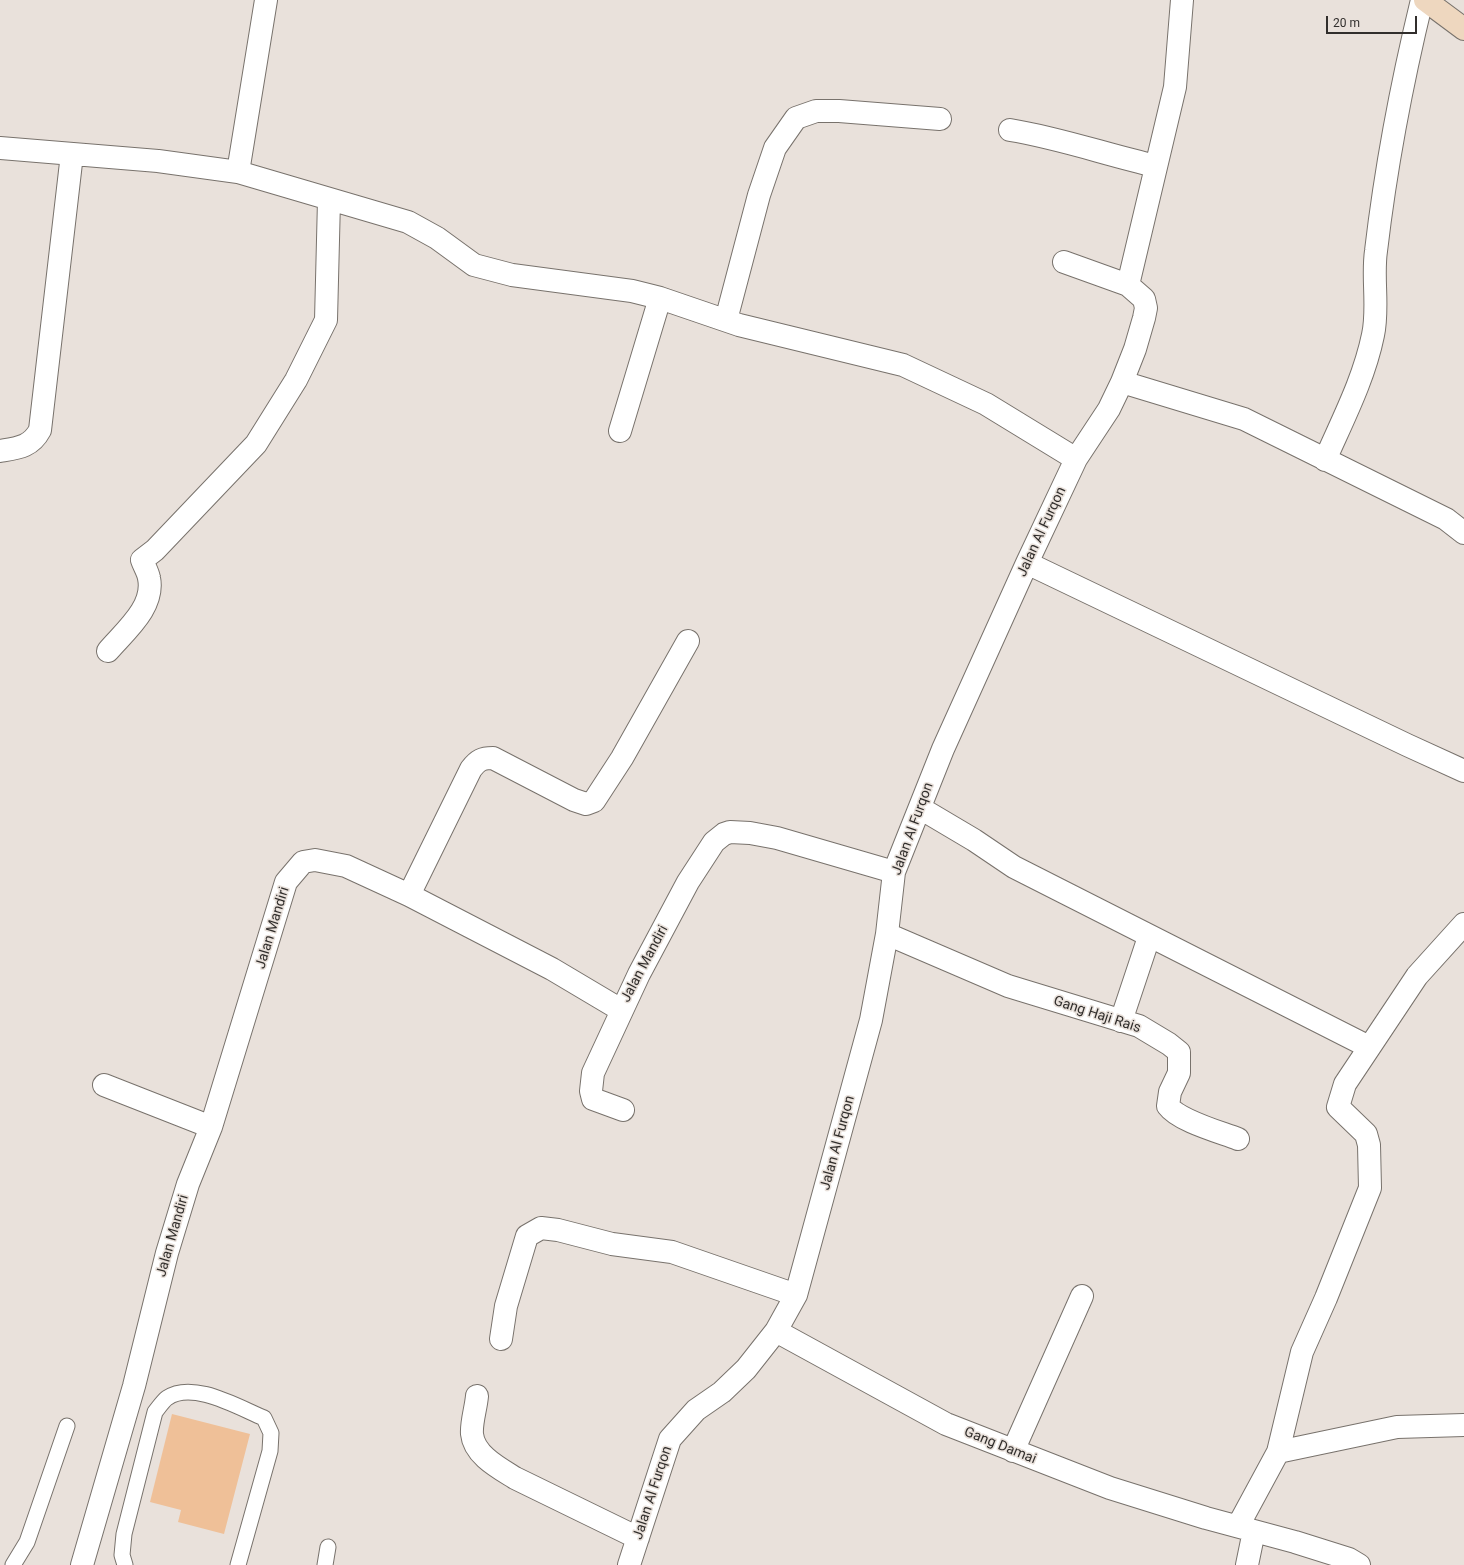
<!DOCTYPE html>
<html>
<head>
<meta charset="utf-8">
<style>
  body { margin:0 }
  #map { position:relative; width:1464px; height:1565px; overflow:hidden; background:#e9e1db; font-family:Roboto,sans-serif }
  canvas { display:block }
  .scale { position:absolute; left:1326px; top:16px; width:91px; height:18px; box-sizing:border-box; border:2px solid #312e2c; border-top:0; padding-left:5px; font-size:12px; line-height:14px; white-space:nowrap; color:#312e2c; -webkit-text-stroke:3px #e9e1db; paint-order:stroke }
</style>
</head>
<body>
<div id="map">
<canvas width="1464" height="1565"></canvas>
<div class="scale">20 m</div>
</div>
<script>
const ctx = document.querySelector('canvas').getContext('2d');
ctx.lineJoin = 'round';
function fillPath(path, color) {
  ctx.fillStyle = color;
  ctx.fill(path, 'evenodd');
}
function strokePath(path, color, width, dash) {
  ctx.strokeStyle = color;
  ctx.lineWidth = width;
  ctx.lineCap = dash ? 'butt' : 'round';
  ctx.setLineDash(dash || []);
  ctx.stroke(path);
}
function drawText(font, color, halo, rows, align = 'center') {
  ctx.font = font + ' Roboto,sans-serif';
  ctx.lineWidth = 3;
  ctx.setLineDash([]);
  ctx.textBaseline = 'middle';
  ctx.strokeStyle = halo;
  ctx.fillStyle = color;
  for (const [text, x, y, turn = 0] of rows) {
    ctx.save();
    ctx.translate(x, y);
    ctx.rotate((+turn || 0) * Math.PI / 180);
    ctx.textAlign = isNaN(turn) ? turn : align;
    if (halo) ctx.strokeText(text, 0, 0);
    ctx.fillText(text, 0, 0);
    ctx.restore();
  }
}
fillPath(new Path2D(`
  M172,1414L250,1434L224,1534L178,1522L181,1510L150,1502Z`), '#efc098');
const lane = new Path2D(`
  M13,1565L27,1542L67,1426
  M125,1565L122,1555L124,1534L155,1412C159,1407 163,1401 167,1398C193,1380 239,1408 264,1418L271,1433L270,1451L238,1565
  M325,1565L328,1547`);
const street = new Path2D(`
  M1010,130C1060,138 1107,155 1156,166
  M0,148L158,161L238,172L408,222L437,238L474,265L512,275L632,291L660,298L739,325L903,365L986,404L1076,459
  M238,172L266,0
  M1128,285L1175,87L1182,0
  M726,320L759,195L775,148L796,118L816,111H839L940,119
  M1122,382L1244,419L1446,519L1464,533
  M620,431L660,298
  M0,451C18,448 31,447 40,430L72,154
  M1325,460C1343,419 1364,379 1373,335C1379,308 1372,278 1376,251C1386,166 1402,82 1422,0
  M1027,563L1407,745L1464,771
  M108,651C125,631 155,607 149,578C148,572 144,566 142,560L155,550L256,444L296,380L326,320L329,200
  M920,808L974,840L1014,867L1369,1047
  M409,895L471,769C478,760 482,758 493,758L574,800L586,804L594,801L622,758L688,641
  M887,934L1008,986L1139,1026L1169,1044L1179,1052V1073L1170,1092L1168,1106C1179,1121 1220,1132 1238,1139
  M1121,1021L1149,937
  M104,1085L211,1127
  M623,1110L593,1099L591,1091L593,1073L639,974L688,882L714,842L724,834L730,832L750,833L777,838L894,872
  M776,1331L946,1424L1110,1488L1206,1518L1295,1542L1349,1559L1359,1565
  M501,1339L506,1306L527,1236L541,1228L558,1230L612,1244L672,1252L796,1295
  M477,1396C476,1408 471,1423 472,1434C474,1455 499,1468 515,1478L638,1538
  M1013,1451L1082,1296
  M1278,1452L1397,1427L1464,1425
  M1238,1526L1278,1452L1302,1352L1326,1298L1370,1188L1369,1145L1366,1134L1338,1107L1345,1084L1417,976L1464,924
  M82,1565L134,1386L167,1253L188,1184L211,1127L286,882L303,862L315,860L346,866L409,895L552,969L621,1010
  M629,1565L670,1439L696,1410L722,1392L746,1369L776,1331L796,1295L871,1020L887,934L894,872L943,749L1027,563L1076,459L1109,409L1122,382L1135,349L1144,318L1146,308L1144,299L1128,285L1064,262
  M1247,1565L1254,1531`);
const secondary = new Path2D(`
  M1425,0L1464,29`);
strokePath(lane, '#78726c', 17);
strokePath(street, '#78726c', 24);
strokePath(secondary, '#78726c', 24);
strokePath(lane, '#fff', 15);
strokePath(street, '#fff', 22);
strokePath(secondary, '#eed7bf', 22);
drawText('14px', '#312e2c', '#e9e1db', [
  ["Jalan Al Furqon",1042,532,-65],
  ["Jalan Al Furqon",913,829,-70],
  ["Jalan Mandiri",273,928,-73],
  ["Jalan Mandiri",645,964,-62],
  ["Gang Haji Rais",1097,1015,18],
  ["Jalan Al Furqon",838,1143,-75],
  ["Jalan Mandiri",173,1236,-74],
  ["Gang Damai",1000,1446,22],
  ["Jalan Al Furqon",653,1493,-72]
]);
</script>
</body>
</html>
